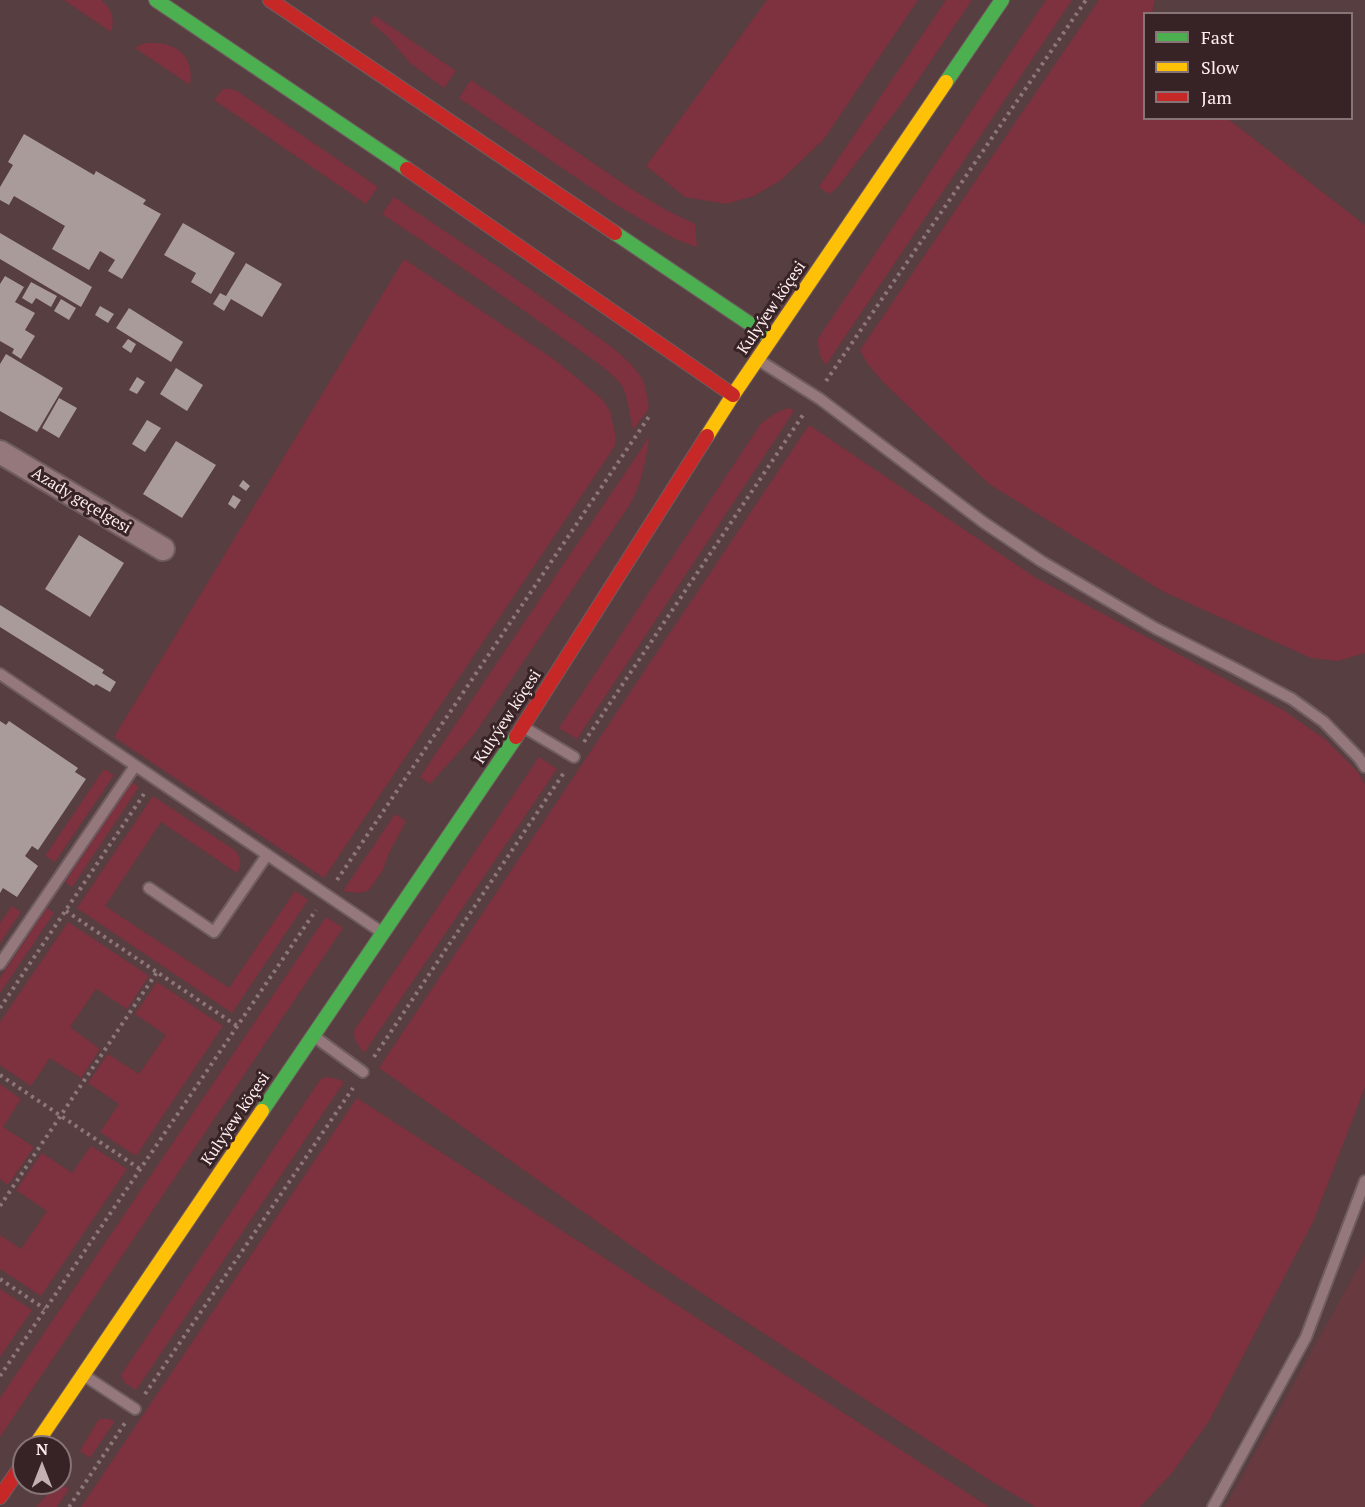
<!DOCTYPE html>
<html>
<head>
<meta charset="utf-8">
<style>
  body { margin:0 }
  #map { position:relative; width:1365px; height:1507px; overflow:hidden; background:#563e41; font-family:"PT Serif",serif }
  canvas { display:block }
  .legend { position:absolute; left:1143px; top:12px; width:210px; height:108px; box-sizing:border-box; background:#372325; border:2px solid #877476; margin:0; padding:8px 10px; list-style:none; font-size:18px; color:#ffeeef }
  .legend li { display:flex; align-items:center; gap:12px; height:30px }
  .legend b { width:30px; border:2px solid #877476 }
  .north { position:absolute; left:12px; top:1435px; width:60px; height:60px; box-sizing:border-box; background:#372325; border:2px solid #877476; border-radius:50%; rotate:0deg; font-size:16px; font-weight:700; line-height:24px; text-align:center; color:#ffeeef }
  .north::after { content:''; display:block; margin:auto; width:21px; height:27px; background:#c4b0b2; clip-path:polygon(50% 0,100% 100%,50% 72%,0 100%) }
</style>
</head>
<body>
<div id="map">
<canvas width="1365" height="1507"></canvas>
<ul class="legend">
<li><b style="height:8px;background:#4caf50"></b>Fast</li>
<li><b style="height:8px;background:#ffc107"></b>Slow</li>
<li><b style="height:8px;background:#c62828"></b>Jam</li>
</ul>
<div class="north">N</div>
</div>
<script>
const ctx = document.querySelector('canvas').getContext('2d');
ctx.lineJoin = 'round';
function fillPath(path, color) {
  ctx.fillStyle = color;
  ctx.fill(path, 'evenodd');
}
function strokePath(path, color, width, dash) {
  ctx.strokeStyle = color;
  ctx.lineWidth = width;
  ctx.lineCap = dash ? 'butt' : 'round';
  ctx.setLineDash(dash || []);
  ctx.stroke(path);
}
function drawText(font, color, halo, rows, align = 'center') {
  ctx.font = font + ' "PT Serif",serif';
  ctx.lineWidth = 6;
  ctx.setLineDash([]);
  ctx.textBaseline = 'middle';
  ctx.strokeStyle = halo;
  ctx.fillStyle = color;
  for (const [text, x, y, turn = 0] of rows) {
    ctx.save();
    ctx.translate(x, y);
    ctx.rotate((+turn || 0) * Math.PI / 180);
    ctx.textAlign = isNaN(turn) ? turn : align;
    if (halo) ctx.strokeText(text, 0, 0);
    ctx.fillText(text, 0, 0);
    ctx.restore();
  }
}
fillPath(new Path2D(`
  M1365,1255V1507H1225Z`), '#68393e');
fillPath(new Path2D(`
  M64,0H101C112,8 115,19 111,32Z
  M767,0H918L824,139L781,180L754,196L726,204L685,197L646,166Z
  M946,0H972L905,99L837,188L829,194L819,187Z
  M1046,0H1072L826,365L821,359L817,340Z
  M1099,0H1155L1152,13L1144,14V118L1228,119L1365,225V653L1338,661L1311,658L1164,592L989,484L882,381L867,363L860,350Z
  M374,15L456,71L444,88L410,63L388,37L370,22Z
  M146,43C174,41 195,54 190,85L135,48L140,45Z
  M471,80L630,188L664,209L695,224L697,247L675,239L618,206L459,98Z
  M223,89H230L237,91L378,187L366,204L214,100Z
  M394,197C455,238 516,278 575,321C597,337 623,352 639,374C646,383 647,397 649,408L633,430C630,417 628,396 622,386C613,372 582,352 568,342C507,298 445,256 382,214Z
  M404,259L555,360L602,399L610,411L616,438L615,446L324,878L114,737Z
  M789,408L794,411L577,739L559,728L760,425C769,417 777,411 789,408Z
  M809,425L1036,578L1283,710L1326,740L1358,772L1365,784V1087L1313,1222L1209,1421L1172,1473L1140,1507H1036L991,1481L660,1266L379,1068Z
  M650,436C645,460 642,485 629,506L475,733L466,744L430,784L420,777Z
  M539,757L557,769L364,1053L355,1040L354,1031Z
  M104,769L114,775L55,862L45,856Z
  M132,782L139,787L72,887L65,882Z
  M153,796L236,851C241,858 242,865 237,873L161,822L105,906L229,988L295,891L308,900L232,1013L77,908Z
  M395,814L406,821L389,853L383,870L368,891L358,893L343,891Z
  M12,906L21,912L0,943V923Z
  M47,908L54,913L0,993V978Z
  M326,917L343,928L0,1437V1398Z
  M68,922L149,976L127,1009L96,989L70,1027L100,1049L81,1078L50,1058L31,1086L0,1065V1022Z
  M157,982L223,1026L136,1156L100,1132L119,1104L88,1083L108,1054L139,1074L166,1035L135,1014Z
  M326,1077L338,1079L344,1082L136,1390L124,1382L121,1375L320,1080Z
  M0,1084L21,1099L3,1127L34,1147L8,1185L0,1179Z
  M357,1098L989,1507H81Z
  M91,1146L127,1169L41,1296L0,1269V1235L21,1249L47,1211L16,1190L42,1153L72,1173Z
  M0,1289L32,1310L0,1357Z
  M100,1419H108L115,1421L90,1458L80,1451L97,1422Z
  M58,1483L69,1489L57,1507H36Z`), '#7e313e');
fillPath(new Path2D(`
  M24,134L94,175L96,171L146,200L143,204L161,214L122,279L108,271L115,260L100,251L89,270L52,249L65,226L14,196L9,205L0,200V187L13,165L8,162Z
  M183,223L235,253L211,294L191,282L196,273L164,255Z
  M0,233L92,287L81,307L0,259Z
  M246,263L282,284L262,317L231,299L224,311L213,304L220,293L226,296Z
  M5,276L24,287L15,302L35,313L25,330L35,336L21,359L12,353L14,349L0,341V284Z
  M31,282L57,296L51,307L36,298L32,304L22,298Z
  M61,299L76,308L69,320L54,311Z
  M100,306L114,314L108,323L95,315Z
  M129,308L183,342L171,362L116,328Z
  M128,339L136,344L131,353L122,347Z
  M6,354L63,388L37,432L0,411V364Z
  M176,368L203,385L187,411L160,394Z
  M137,377L145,382L137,394L129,390Z
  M59,398L77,408L59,438L42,428Z
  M147,420L161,428L145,452L132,444Z
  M176,441L216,465L182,518L143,494Z
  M243,480L250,486L246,491L239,486Z
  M233,495L241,500L235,509L228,504Z
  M79,535L124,563L90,617L45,589Z
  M0,605L104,670L102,673L116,682L110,692L96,684L94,686L0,627Z
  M0,721L6,725L9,721L78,768L75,772L86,779L38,850L32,846L25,856L38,866L17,897L3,888L0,893Z`), '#aa9b9b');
const lane = new Path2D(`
  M760,361L820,399L983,522L1041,561L1155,628L1234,668L1292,699L1324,722L1359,758L1365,767
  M0,674L380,931
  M525,728L574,757
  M149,888L214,932L267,855
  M0,964L135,766
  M315,1037L363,1072
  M85,1376L135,1409
  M1213,1507L1306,1337L1365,1181`);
const street = new Path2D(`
  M0,452L163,549`);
const fast = new Path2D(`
  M156,0L407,169
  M946,82L1002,0
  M615,233L771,338
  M262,1111L516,737`);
const slow = new Path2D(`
  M707,436L733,395L946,82
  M34,1447L262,1111`);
const jam = new Path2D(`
  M270,0L615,233
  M407,169L733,395
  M516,737L707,436
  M0,1497L24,1462`);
strokePath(lane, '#6f5c5f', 14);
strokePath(street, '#6f5c5f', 26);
strokePath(fast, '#6f5c5f', 16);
strokePath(slow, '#6f5c5f', 16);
strokePath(jam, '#6f5c5f', 16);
strokePath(new Path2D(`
  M826,381L1086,0
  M584,742L805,412
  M337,880L650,415
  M66,911L237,1026
  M0,1008L144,794
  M374,1057L565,771
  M0,1075L140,1169
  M0,1206L157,972
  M0,1279L45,1309
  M0,1376L316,910
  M145,1394L353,1088
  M69,1507L125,1423`), '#8d7779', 4, [3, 4.5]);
strokePath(lane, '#94787b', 10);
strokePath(street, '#94787b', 22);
strokePath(fast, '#4caf50', 14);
strokePath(slow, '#ffc107', 14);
strokePath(jam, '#c62828', 14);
drawText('16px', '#ffeeef', '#372325', [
  ["Kulyýew köçesi",772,308,-56],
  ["Azady geçelgesi",81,501,31],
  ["Kulyýew köçesi",508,717,-57],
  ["Kulyýew köçesi",236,1119,-56]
]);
</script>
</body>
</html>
